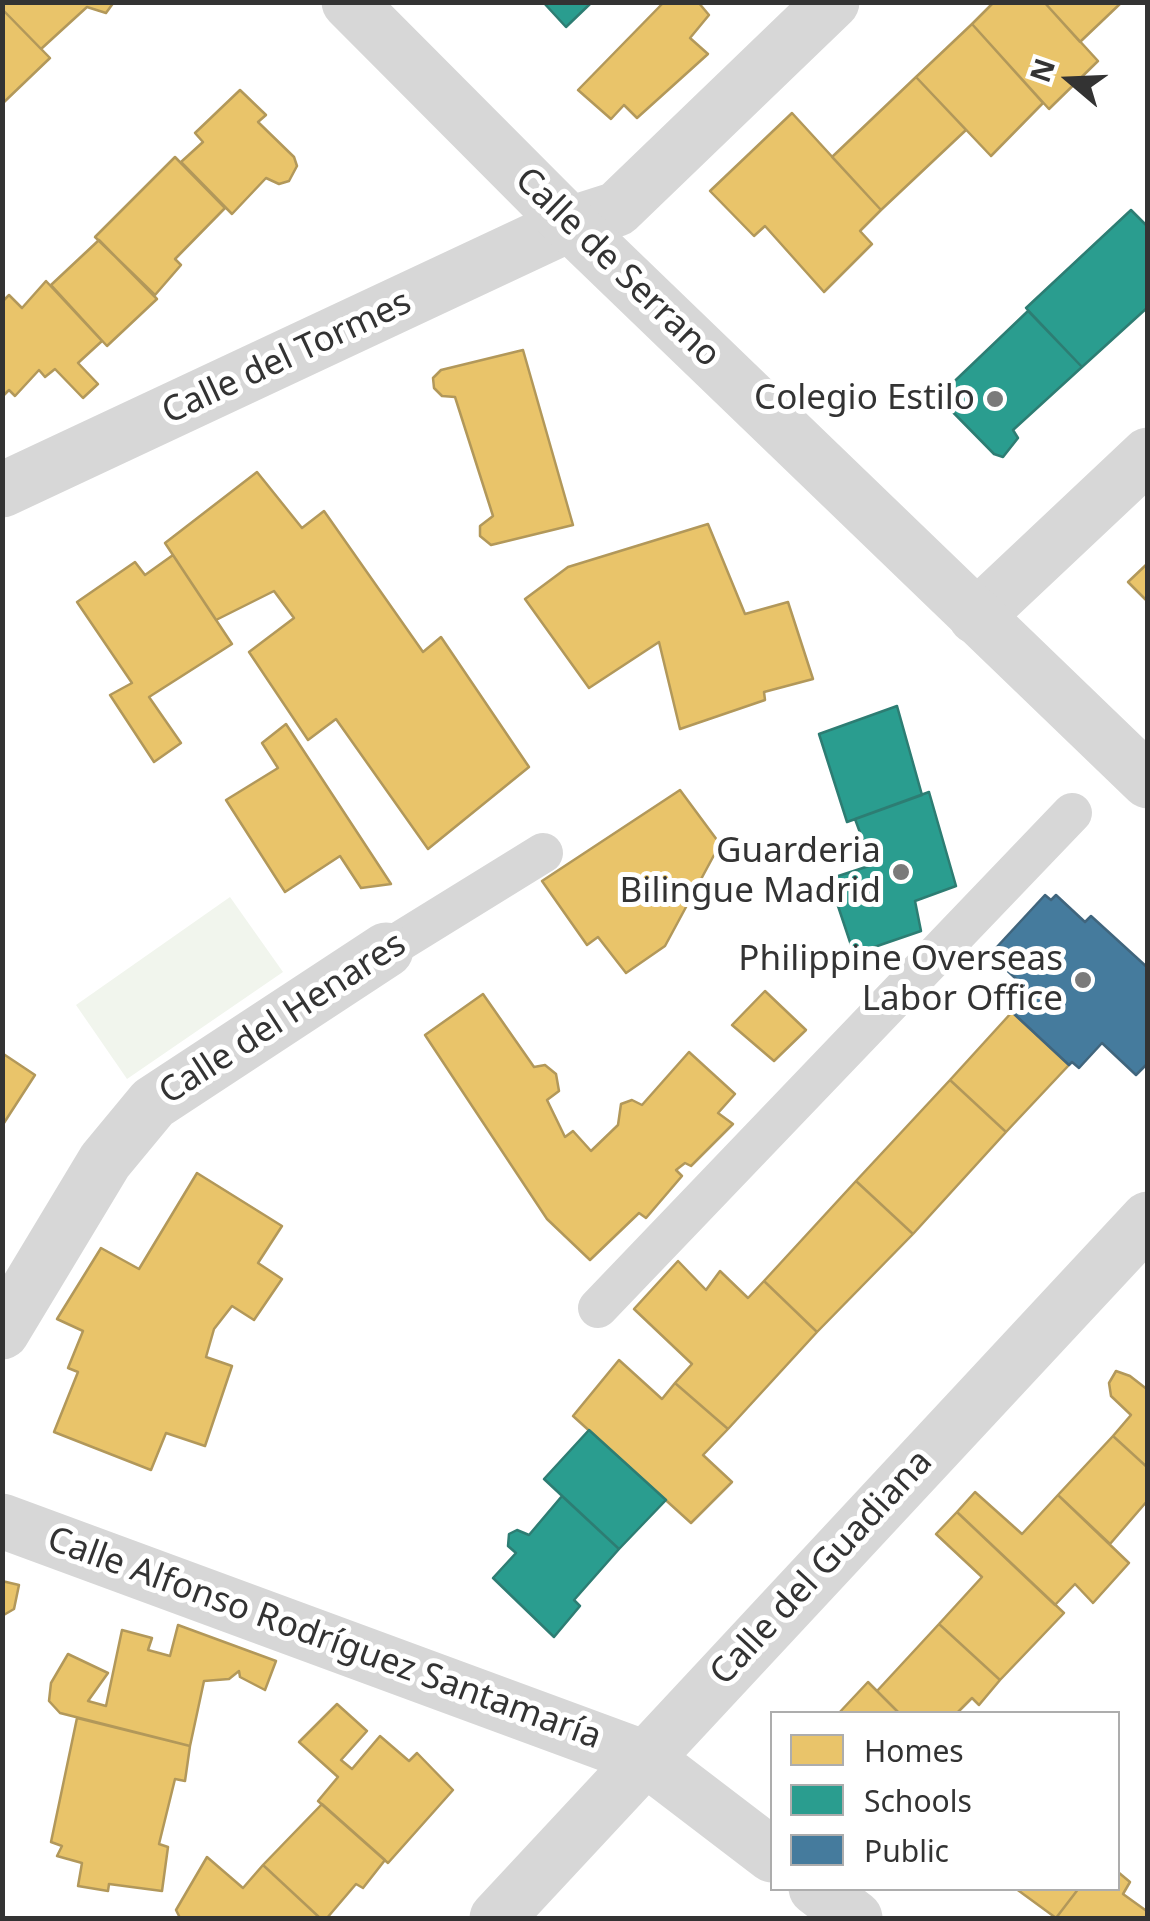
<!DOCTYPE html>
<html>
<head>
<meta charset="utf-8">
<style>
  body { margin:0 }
  #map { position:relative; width:1150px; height:1921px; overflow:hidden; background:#fff; font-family:"Noto Sans",sans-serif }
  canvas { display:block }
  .frame { position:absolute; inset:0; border:5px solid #333; pointer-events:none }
  .legend { position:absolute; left:770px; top:1711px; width:350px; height:180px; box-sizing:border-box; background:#fff; border:2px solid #adadad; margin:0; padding:12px 18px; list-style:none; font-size:30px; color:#333 }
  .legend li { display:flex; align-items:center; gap:20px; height:50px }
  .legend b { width:50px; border:2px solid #adadad }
  .north { position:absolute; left:1020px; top:30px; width:100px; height:100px; -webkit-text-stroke:8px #fff; paint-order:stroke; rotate:289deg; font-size:28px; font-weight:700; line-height:40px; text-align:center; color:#333 }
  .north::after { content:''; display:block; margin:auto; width:35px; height:45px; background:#333; clip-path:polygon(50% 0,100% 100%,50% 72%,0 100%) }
</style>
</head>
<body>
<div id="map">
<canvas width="1150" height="1921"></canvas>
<div class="frame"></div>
<ul class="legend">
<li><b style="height:28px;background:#e9c46a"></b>Homes</li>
<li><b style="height:28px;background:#2a9d8f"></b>Schools</li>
<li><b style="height:28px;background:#457b9d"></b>Public</li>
</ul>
<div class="north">N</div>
</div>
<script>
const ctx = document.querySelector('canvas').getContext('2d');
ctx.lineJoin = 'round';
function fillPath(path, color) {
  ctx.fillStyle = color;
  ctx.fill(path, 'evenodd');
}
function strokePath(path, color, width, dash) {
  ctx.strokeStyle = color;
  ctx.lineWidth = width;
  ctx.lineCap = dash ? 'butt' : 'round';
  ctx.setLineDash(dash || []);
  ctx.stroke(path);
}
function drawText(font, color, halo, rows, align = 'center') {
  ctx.font = font + ' "Noto Sans",sans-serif';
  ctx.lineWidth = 10;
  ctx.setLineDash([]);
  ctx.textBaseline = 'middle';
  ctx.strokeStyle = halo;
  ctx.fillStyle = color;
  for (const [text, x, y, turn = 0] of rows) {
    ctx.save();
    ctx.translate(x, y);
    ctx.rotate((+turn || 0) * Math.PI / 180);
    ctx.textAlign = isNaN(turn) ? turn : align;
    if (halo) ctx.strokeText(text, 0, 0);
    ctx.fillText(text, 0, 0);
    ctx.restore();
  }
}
fillPath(new Path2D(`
  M230,897L283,972L127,1079L76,1005Z`), '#f1f5ed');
const homes = new Path2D(`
  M2,2H114L106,13L87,7L41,49L2,9Z
  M664,2H698L709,15L690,38L708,54L637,118L624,105L611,119L578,90Z
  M994,2H1044L1098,61L1049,109L972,24Z
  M1044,2H1122L1080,42Z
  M2,9L50,58L2,104Z
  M972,24L1043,103L991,156L916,77Z
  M916,77L966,130L881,210L832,157Z
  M240,90L266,115L258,122L294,157L297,166L289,181L279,184L266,178L232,214L181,162L203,142L195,133Z
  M792,113L881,210L860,231L872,244L824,292L765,226L754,236L710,191Z
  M175,157L225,208L175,259L181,265L155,295L95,237Z
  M99,240L157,299L107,346L51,285Z
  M46,281L102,341L78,363L98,384L83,398L55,369L45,377L39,370L15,396L9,390L2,397V302L9,295L22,308Z
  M523,350L573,525L491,545L480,536V526L493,516L455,397L442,396L434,388L433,378L441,370Z
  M257,472L302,528L324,511L423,652L441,637L529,767L428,849L336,719L308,740L249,652L294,618L274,591L216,620L165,543Z
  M708,524L745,614L788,602L813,679L764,692L765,700L680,729L659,642L589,688L525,599L568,567Z
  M173,555L232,644L149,697L181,743L154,762L110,695L132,683L77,602L135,562L145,575Z
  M1148,563V602L1128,582Z
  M286,724L391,884L361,888L340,856L285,892L226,800L278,768L262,743Z
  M680,790L720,844L665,946L626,973L598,937L587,945L542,881Z
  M765,991L806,1030L774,1061L732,1025Z
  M483,994L534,1067L545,1065L556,1074L559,1091L547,1100L565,1137L573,1131L591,1151L618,1125L621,1104L632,1100L642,1105L689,1052L735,1094L718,1113L733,1124L691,1166L685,1163L676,1170L682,1176L646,1218L639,1213L590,1260L547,1219L425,1035Z
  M1012,1012L1069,1065L1006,1132L950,1080Z
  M2,1053L35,1075L2,1126Z
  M950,1080L1006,1132L913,1234L856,1181Z
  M197,1173L282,1226L258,1263L282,1279L254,1320L232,1306L214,1329L206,1357L232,1366L205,1446L166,1433L151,1470L54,1432L78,1372L68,1368L83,1331L57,1319L101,1248L139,1269Z
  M856,1181L913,1234L817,1332L764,1281Z
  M678,1261L706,1290L720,1271L748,1298L764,1281L817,1332L728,1429L675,1383L692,1364L634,1309Z
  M619,1360L662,1399L675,1383L728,1429L703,1455L732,1482L691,1523L573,1416Z
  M1116,1371L1130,1376L1148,1390V1468L1113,1436L1131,1415L1111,1396L1109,1383Z
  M1113,1436L1148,1468V1500L1110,1544L1058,1495Z
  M975,1492L1022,1534L1058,1495L1129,1563L1093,1603L1075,1584L1055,1605L957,1512Z
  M957,1512L1064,1613L1000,1680L939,1624L982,1577L936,1534Z
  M2,1581L19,1585L14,1609L2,1616Z
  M939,1624L1000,1680L979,1705L972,1698L956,1714H900L877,1691Z
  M178,1625L276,1661L265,1690L240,1677L239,1671L229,1679L204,1681L190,1746L60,1713L49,1701L51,1683L68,1654L108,1673L88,1701L106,1706L122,1630L152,1638L148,1650L170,1656Z
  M868,1682L900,1714H838Z
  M337,1704L367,1731L341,1760L352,1769L380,1736L409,1761L417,1753L453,1790L388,1863L318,1801L338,1777L299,1742Z
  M77,1718L190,1746L185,1781L175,1779L159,1844L168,1847L162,1891L109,1884L108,1891L78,1886L82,1863L57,1856L62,1846L51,1842Z
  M322,1804L385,1860L363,1888L356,1884L327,1918H320L263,1865Z
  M207,1857L243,1888L263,1865L320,1918H180L176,1910Z
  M1118,1872L1130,1882L1123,1894L1148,1912V1918H1056L1079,1888H1118Z
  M1015,1888H1079L1056,1918Z`);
fillPath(homes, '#e9c46a');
strokePath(homes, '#b2985a', 2.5);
const schools = new Path2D(`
  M543,2H588L590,4L566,27Z
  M1131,210L1148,227V307L1082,367L1026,308Z
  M1028,311L1082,367L1013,430L1018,438L1003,457L994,454L938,397Z
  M897,706L922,795L847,822L819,734Z
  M929,792L956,886L915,901L921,931L854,954L829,879L872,865L855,819Z
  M589,1430L666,1500L619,1549L544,1479Z
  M562,1496L619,1549L574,1600L580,1606L554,1637L493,1578L516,1553L508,1546L509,1534L517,1530L529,1535Z`);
fillPath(schools, '#2a9d8f');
strokePath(schools, '#2d7d73', 2.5);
const public = new Path2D(`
  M1045,895L1051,900L1056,895L1085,922L1091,916L1148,968V1063L1136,1075L1102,1043L1079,1068L1072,1062L1069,1065L1012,1012L1030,992L997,961L1002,956L995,949Z`);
fillPath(public, '#457b9d');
strokePath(public, '#40657d', 2.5);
strokePath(new Path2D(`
  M386,950L543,853
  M598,1308L1072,813`), '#d7d7d7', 40);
strokePath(new Path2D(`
  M2,490L570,224L617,209L832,2
  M976,617L1148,455
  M2,1332L105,1161L153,1103L386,950
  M2,1521L645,1758L772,1855
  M816,1888L855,1918
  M497,1918L1148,1219`), '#d7d7d7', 55);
strokePath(new Path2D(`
  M349,2L570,224L1148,781`), '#d7d7d7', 55);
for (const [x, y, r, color] of [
  [995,399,10,"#7a7a7a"],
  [901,872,10,"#7a7a7a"],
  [1083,980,10,"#7a7a7a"]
]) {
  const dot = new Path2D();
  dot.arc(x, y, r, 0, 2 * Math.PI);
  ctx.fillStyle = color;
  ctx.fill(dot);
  strokePath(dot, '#fff', 4);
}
drawText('35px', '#333', '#fff', [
  ["Calle de Serrano",617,268,44],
  ["Calle del Tormes",287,358,-25],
  ["Calle del Henares",283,1019,-33],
  ["Calle del Guadiana",822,1568,-47],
  ["Calle Alfonso Rodríguez Santamaría",324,1639,20]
]);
drawText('35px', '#333', '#fff', [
  ["Colegio Estilo",975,399],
  ["Guarderia",881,852],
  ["Bilingue Madrid",881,892],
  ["Philippine Overseas",1063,960],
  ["Labor Office",1063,1000]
], 'right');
</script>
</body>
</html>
